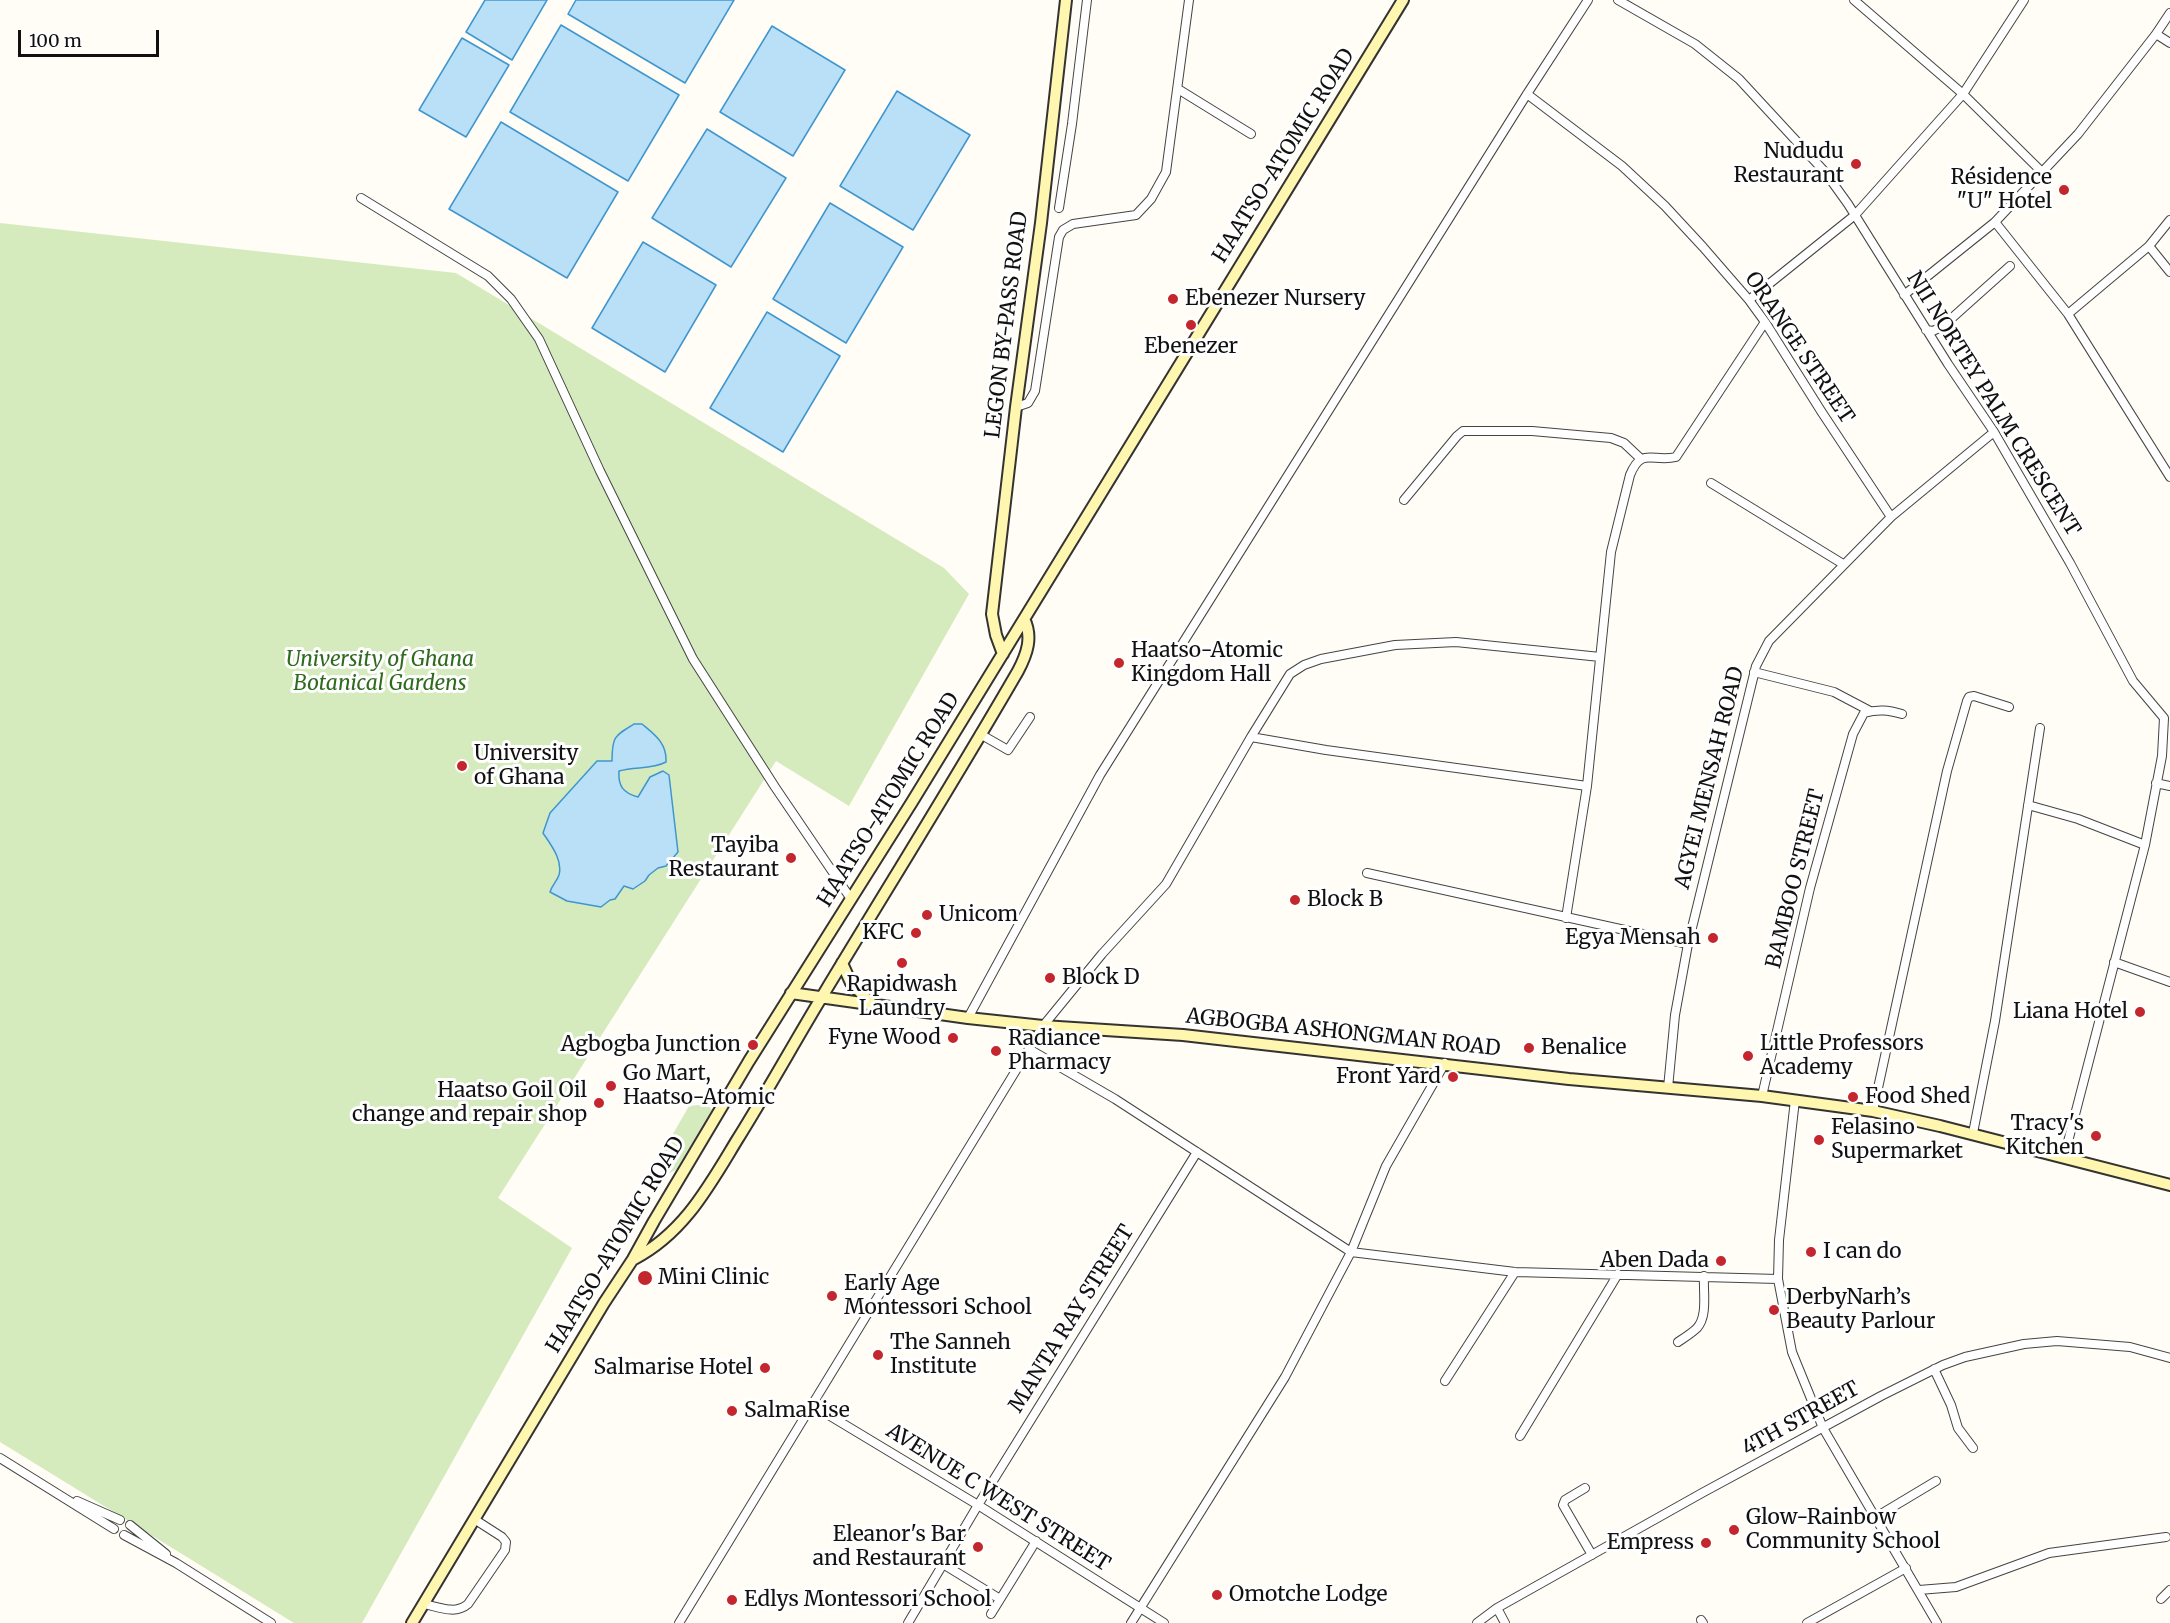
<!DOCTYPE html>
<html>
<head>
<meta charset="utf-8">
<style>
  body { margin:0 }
  #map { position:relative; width:2170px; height:1623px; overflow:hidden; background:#fffdf5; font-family:Merriweather,serif }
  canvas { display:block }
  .scale { position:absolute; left:18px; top:30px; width:141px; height:27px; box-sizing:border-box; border:3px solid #111; border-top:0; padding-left:8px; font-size:18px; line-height:21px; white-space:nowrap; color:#111; -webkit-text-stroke:4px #fff; paint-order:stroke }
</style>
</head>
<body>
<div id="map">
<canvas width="2170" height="1623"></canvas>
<div class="scale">100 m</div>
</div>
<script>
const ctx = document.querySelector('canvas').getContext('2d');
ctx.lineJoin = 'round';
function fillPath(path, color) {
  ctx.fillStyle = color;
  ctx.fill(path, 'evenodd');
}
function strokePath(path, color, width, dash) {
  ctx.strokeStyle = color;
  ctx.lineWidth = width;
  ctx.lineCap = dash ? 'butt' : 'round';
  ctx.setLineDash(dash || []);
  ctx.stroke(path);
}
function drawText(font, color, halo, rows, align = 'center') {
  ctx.font = font + ' Merriweather,serif';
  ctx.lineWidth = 6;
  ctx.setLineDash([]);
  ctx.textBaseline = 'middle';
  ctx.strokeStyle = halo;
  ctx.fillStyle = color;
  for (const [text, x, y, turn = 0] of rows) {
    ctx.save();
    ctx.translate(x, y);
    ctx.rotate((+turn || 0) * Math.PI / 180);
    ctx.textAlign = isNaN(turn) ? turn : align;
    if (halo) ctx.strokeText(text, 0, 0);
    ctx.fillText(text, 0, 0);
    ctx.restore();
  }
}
fillPath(new Path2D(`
  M0,223L456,273L944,568L969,594L849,806L776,761L498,1198L572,1248L362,1623H294L0,1442Z
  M707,1104L712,1110L676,1170L669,1173L663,1170L662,1153L689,1106Z`), '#d5ebbd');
const water = new Path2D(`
  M485,0H547L512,60L466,32Z
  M576,0H734L685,83L568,14Z
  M561,25L679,95L628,181L510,112Z
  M772,26L845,70L793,156L720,112Z
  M462,38L509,65L466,137L419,110Z
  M897,91L970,135L913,230L840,186Z
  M501,122L618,192L567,278L449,209Z
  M707,129L786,178L731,267L652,218Z
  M830,203L903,247L846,343L773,299Z
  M643,242L716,285L665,372L592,328Z
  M767,312L840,356L783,452L710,408Z
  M634,724H642C655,735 667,743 666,762C651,770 635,766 619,771C618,786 623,793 638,797L650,777L663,771L669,775L678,852L666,866L658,868L649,875L645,881L633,889L624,886L615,899L610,900L601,907L567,901L550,892C552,885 557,881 559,875C563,860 551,845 543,833L550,813L597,761H612C612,737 614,736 634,724Z`);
fillPath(water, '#b9e0f7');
strokePath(water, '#3f96cf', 1.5);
const street = new Path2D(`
  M1618,0L1695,44L1739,79L1825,172L1848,204L1948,364L1994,432L2070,563L2133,681L2164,718L2162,756L2145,845L2064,1157
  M1854,0L1963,94L2042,172
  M2156,34L2170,43
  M1178,89L1251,134
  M1527,94L1622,166L1665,206L1703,247L1749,300L1765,322L1821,411L1891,517
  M361,198L488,276L511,299L539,339L600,471L693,659L775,787L851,899
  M1059,208L1072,124L1087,0
  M1995,222L2068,314L2170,477
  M2149,246L2170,272
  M1904,295L1995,222L2078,134L2156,34L2170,13
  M1749,300L1855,215L1963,94L2024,0
  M2068,314L2149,246L2170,220
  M1926,330L1933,331L1943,326L2010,266
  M1016,407L1028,403L1035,391L1059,237L1063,230L1073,224L1136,215L1151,199L1166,172L1189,0
  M1711,483L1843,564
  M1404,500L1457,436L1463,431H1532L1611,438L1624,443L1641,459
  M1754,672L1834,692L1870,711
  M980,734L1008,750L1030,717
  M1251,737L1326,750L1587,786
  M2156,783L2170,786
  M2028,805L2078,819L2145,845
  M1367,873L1688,944
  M1566,918L1587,786L1611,552L1630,475C1642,446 1653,463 1676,457L1765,322
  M2114,962L2170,982
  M968,1018L1100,775L1527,94L1588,0
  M1029,1049L1115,1099L1351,1252L1515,1272L1778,1279
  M1668,1088L1675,1015L1688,944L1756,666L1769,641L1891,517L1994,432
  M1762,1096L1810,888L1853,734L1864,713C1878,709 1888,710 1902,714
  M1795,1100L1779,1240L1778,1279L1792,1352L1823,1428L1937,1623
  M1873,1111L1947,771L1967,701L1969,697L1974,696L2009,707
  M1973,1133L1995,1021L2040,728
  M1678,1342C1684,1338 1692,1333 1697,1328C1708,1316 1703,1292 1704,1276
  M1934,1369L1951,1405L1958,1428L1973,1448
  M1445,1381L1515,1272
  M812,1405L978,1505L1164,1623
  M1520,1436L1618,1274
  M0,1458L114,1529
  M1585,1488L1565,1500L1563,1505L1592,1555
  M77,1501L120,1520
  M1876,1517L1936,1481
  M130,1525L166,1554
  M124,1535L176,1563L271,1623
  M943,1564L1000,1599
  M1919,1590L1956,1587L2049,1553L2166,1537
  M2161,1599L2170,1590
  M424,1604C439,1607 455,1615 468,1604L505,1550L506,1542L502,1537L474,1519
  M1497,1608L1505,1623
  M991,1614L1036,1541
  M1701,1620L1703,1623
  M679,1623L1043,1026L1102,954L1166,884L1251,737L1290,674L1304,665L1321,659L1395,645L1456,642L1600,657
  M908,1623L978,1505L1197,1152
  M1131,1623L1285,1377L1351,1252L1386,1166L1445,1063
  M1477,1623L1497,1608L1702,1493L1881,1396L1943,1365L1965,1357L2024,1344L2057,1341L2130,1347L2170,1358
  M1807,1623L1906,1568`);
const secondary = new Path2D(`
  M1003,654L996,635L992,614L1016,407L1041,223L1066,0
  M842,963L851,983L873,1005
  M791,993L968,1018L1043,1026L1183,1035L1569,1079L1762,1096L1873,1111L1940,1126L2170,1185
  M634,1259C684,1233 709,1186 737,1140C767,1092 794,1043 823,995C888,887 955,780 1018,671C1027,654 1033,637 1024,619
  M412,1623L604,1303L633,1259L654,1221L749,1061L912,802L1403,0`);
strokePath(street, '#444', 10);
strokePath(secondary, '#333', 14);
strokePath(street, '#fff', 8);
strokePath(secondary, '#fff6b0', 10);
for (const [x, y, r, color] of [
  [1856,164,6,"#c4262e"],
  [2064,190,6,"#c4262e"],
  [1173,299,6,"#c4262e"],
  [1191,325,6,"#c4262e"],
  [1119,663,6,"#c4262e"],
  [462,766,6,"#c4262e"],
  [791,858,6,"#c4262e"],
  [1295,900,6,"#c4262e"],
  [927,915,6,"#c4262e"],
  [916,933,6,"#c4262e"],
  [1713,938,6,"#c4262e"],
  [902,963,6,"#c4262e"],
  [1050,978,6,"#c4262e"],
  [2140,1012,6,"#c4262e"],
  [953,1038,6,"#c4262e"],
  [753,1045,6,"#c4262e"],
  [1529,1048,6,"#c4262e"],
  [996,1051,6,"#c4262e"],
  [1748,1056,6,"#c4262e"],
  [1453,1077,6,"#c4262e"],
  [611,1086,6,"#c4262e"],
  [1853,1097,6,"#c4262e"],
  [599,1103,6,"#c4262e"],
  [2096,1136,6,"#c4262e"],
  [1819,1140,6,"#c4262e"],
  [1811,1252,6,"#c4262e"],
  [1721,1261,6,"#c4262e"],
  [645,1278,8,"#c4262e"],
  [832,1296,6,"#c4262e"],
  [1774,1310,6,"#c4262e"],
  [878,1355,6,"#c4262e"],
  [765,1368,6,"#c4262e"],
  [732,1411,6,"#c4262e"],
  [1734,1530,6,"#c4262e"],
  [1706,1543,6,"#c4262e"],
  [978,1547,6,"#c4262e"],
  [1217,1595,6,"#c4262e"],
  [732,1600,6,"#c4262e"]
]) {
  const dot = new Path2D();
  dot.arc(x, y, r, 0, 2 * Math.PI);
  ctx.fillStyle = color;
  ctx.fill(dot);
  strokePath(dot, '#fff', 2);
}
drawText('21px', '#111', '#fff', [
  ["Nududu",1844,152,"right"],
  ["Restaurant",1844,176,"right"],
  ["Résidence",2052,178,"right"],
  ["\"U\" Hotel",2052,202,"right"],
  ["Ebenezer Nursery",1185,299],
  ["Ebenezer",1191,347,"center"],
  ["Haatso-Atomic",1131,651],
  ["Kingdom Hall",1131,675],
  ["University",474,754],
  ["of Ghana",474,778],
  ["Tayiba",779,846,"right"],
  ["Restaurant",779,870,"right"],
  ["Block B",1307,900],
  ["Unicom",939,915],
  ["KFC",904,933,"right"],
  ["Egya Mensah",1701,938,"right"],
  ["Block D",1062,978],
  ["Rapidwash",902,985,"center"],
  ["Laundry",902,1009,"center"],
  ["Liana Hotel",2128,1012,"right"],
  ["Fyne Wood",941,1038,"right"],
  ["Radiance",1008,1039],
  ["Pharmacy",1008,1063],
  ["Little Professors",1760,1044],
  ["Academy",1760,1068],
  ["Agbogba Junction",741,1045,"right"],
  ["Benalice",1541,1048],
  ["Go Mart,",623,1074],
  ["Haatso-Atomic",623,1098],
  ["Front Yard",1441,1077,"right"],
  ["Haatso Goil Oil",587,1091,"right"],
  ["change and repair shop",587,1115,"right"],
  ["Food Shed",1865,1097],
  ["Tracy's",2084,1124,"right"],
  ["Kitchen",2084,1148,"right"],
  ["Felasino",1831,1128],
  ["Supermarket",1831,1152],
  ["I can do",1823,1252],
  ["Aben Dada",1709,1261,"right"],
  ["Mini Clinic",658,1278],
  ["Early Age",844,1284],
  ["Montessori School",844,1308],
  ["DerbyNarh’s",1786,1298],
  ["Beauty Parlour",1786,1322],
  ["The Sanneh",890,1343],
  ["Institute",890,1367],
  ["Salmarise Hotel",753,1368,"right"],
  ["SalmaRise",744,1411],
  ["Glow-Rainbow",1746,1518],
  ["Community School",1746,1542],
  ["Eleanor's Bar",966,1535,"right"],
  ["and Restaurant",966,1559,"right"],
  ["Empress",1694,1543,"right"],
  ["Omotche Lodge",1229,1595],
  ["Edlys Montessori School",744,1600]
], 'left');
drawText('21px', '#111', '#fff', [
  ["HAATSO-ATOMIC ROAD",1284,156,-58],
  ["LEGON BY-PASS ROAD",1007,325,-83],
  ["ORANGE STREET",1799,348,56],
  ["NII NORTEY PALM CRESCENT",1993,404,58],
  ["AGYEI MENSAH ROAD",1710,778,-76],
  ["HAATSO-ATOMIC ROAD",889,800,-58],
  ["BAMBOO STREET",1796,879,-76],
  ["AGBOGBA ASHONGMAN ROAD",1343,1033,6],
  ["HAATSO-ATOMIC ROAD",616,1245,-59],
  ["MANTA RAY STREET",1072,1319,-58],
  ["4TH STREET",1801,1419,-29],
  ["AVENUE C WEST STREET",998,1498,32]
]);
drawText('italic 21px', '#2f6b1f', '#fff', [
  ["University of Ghana",380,660],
  ["Botanical Gardens",380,684]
]);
</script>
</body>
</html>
